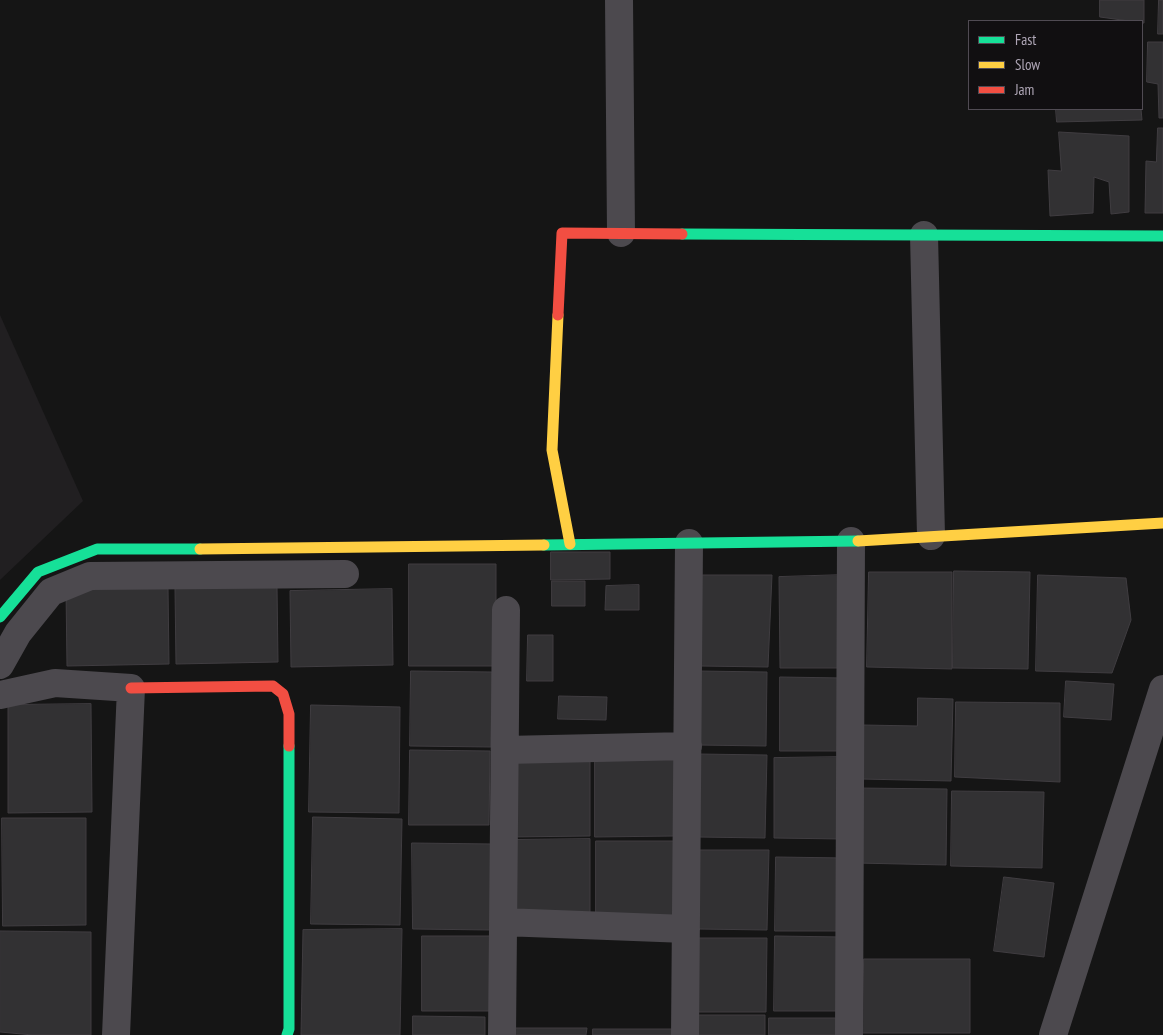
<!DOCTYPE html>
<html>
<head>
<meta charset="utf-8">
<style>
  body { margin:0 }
  #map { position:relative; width:1163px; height:1035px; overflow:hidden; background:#151515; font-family:"PT Sans Narrow",sans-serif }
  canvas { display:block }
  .legend { position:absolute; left:968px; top:20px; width:175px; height:90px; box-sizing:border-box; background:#110f11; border:1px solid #504b53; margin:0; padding:6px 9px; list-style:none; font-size:15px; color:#afa6b6 }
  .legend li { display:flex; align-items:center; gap:10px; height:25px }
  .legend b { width:25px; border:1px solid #504b53 }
</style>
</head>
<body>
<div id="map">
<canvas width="1163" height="1035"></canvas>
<ul class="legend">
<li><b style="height:6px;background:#16e098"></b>Fast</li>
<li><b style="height:6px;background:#ffcf43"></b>Slow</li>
<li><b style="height:6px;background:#f24e42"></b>Jam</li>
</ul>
</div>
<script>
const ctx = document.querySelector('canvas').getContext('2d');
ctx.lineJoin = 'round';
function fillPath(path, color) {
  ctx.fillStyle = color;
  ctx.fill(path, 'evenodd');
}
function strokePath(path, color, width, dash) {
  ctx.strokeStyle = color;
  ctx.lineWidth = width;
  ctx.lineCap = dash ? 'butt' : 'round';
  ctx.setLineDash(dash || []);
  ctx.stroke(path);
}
fillPath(new Path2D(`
  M0,315L83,501L0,580Z`), '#211f21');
const building = new Path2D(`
  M1100,0H1144V23H1142V21H1129L1100,17Z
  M1159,0H1163V34H1158Z
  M1148,42H1163V118H1159L1158,84L1147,82Z
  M1056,109H1141L1142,120L1057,122Z
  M1158,128H1163V213H1145L1146,161L1156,162Z
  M1059,132L1129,136V212L1111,214L1109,182L1094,177L1093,213L1050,216L1048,170L1061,171Z
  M551,552H610V579L551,580Z
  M409,564H496V666H409Z
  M954,571L1030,572L1028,669L953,668Z
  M869,572H952V669L867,667Z
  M698,575H772L768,667L699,666Z
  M844,575L843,668H780L779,577Z
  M1038,575L1126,578L1131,620L1112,673L1036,671Z
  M552,581H585V606H552Z
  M639,585V610H605L606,586Z
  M277,586L278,662L176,664L175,588Z
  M168,587L169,664L67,666L66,589Z
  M392,589L393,665L291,667L290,591Z
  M528,635H553V681H527Z
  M411,671L492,672L491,747L410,746Z
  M698,671L767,672L766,746L697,745Z
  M780,677L843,678V751H780Z
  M1066,681L1114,684L1111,720L1064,717Z
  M559,696L607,697L606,720L558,719Z
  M918,698L953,699L951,781L861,779L863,725L917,726Z
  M956,702L1060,703V782L955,777Z
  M91,704L92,812L8,813V705Z
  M311,705L400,707L399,813L309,812Z
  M410,750L490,751L489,825H409Z
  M698,754L767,755L765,838L697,837Z
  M844,757L842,839L774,838V758Z
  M510,758H590V836L509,837Z
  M595,758H675V836L595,837Z
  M857,788L947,789L946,865L856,863Z
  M952,791L1044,792L1042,868L951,866Z
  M313,817L402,819L400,925L311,924Z
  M2,818H86V925L3,926Z
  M590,839V918H510V840Z
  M596,841H676L677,918L596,919Z
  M412,843L492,844L491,930L413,929Z
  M698,850H769L767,930L698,929Z
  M776,857L845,858L844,931H775Z
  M1004,877L1054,883L1044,957L994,951Z
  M402,929L400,1035H301L303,930Z
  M0,931L91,932V1035H33L0,1032Z
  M422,936H491V1011H422Z
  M775,936L843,937V1011H774Z
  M698,938H767L766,1012H697Z
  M864,959H970V1033H863Z
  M697,1015H765V1035H697Z
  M413,1016L485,1017V1035H413Z
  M769,1018H841L840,1035H769Z
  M506,1028H587L586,1035H506Z
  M593,1029H673V1035H593Z`);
fillPath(building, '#323133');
strokePath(building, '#403d41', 1);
strokePath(new Path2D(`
  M619,0L621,233
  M924,235L931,536
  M0,665L18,633L51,592L90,576L345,574
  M0,695L55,683L131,688L116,1035
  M505,750L688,746
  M503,922L686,929
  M502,1035L506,610
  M685,1035L689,543
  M849,1035L851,541
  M1053,1035L1163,689`), '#4c494e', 28);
strokePath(new Path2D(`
  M682,234L1163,236
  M544,545L858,541
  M0,617L38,572L97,549H200
  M287,1035L289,1029V746`), '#16e098', 11);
strokePath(new Path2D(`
  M558,315L552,450L570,544
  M858,541L1163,523
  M200,549L544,545`), '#ffcf43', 11);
strokePath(new Path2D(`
  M558,315L562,233L682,234
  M131,688L273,686L283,694L289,714V746`), '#f24e42', 11);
</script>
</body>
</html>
